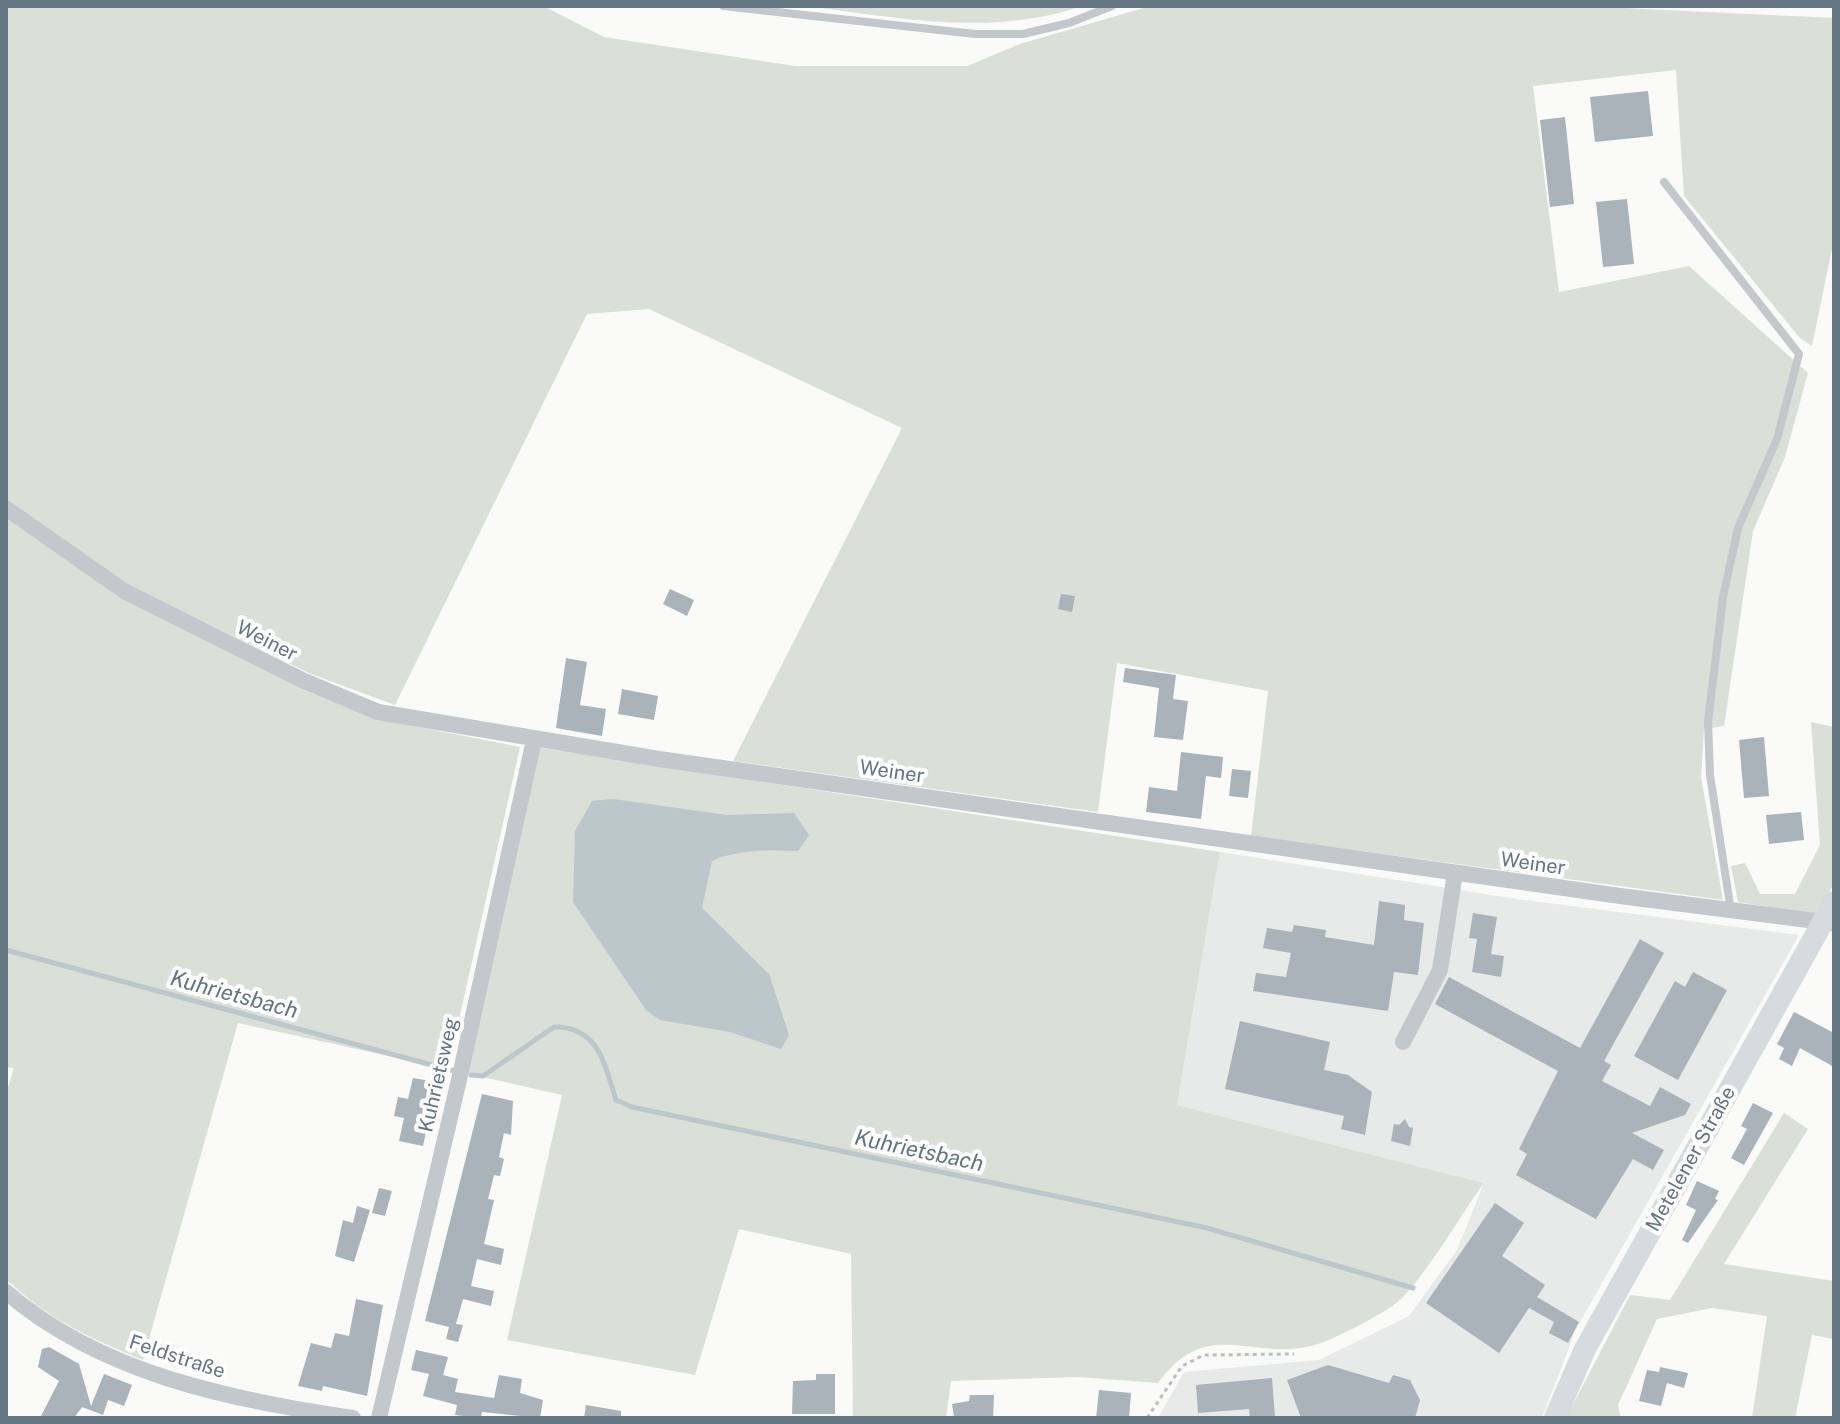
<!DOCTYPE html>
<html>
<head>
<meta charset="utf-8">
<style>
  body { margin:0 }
  #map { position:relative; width:1840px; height:1424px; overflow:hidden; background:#fafaf8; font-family:"Public Sans",sans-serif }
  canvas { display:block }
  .frame { position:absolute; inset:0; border:8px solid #657683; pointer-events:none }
</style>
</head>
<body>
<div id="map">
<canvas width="1840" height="1424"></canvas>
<div class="frame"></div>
</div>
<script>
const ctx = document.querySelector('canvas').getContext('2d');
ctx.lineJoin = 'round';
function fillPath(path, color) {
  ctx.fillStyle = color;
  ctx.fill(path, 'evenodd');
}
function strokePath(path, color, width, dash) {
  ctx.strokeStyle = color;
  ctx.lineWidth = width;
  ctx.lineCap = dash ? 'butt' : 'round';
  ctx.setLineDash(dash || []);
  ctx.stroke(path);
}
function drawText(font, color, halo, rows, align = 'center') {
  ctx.font = font + ' "Public Sans",sans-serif';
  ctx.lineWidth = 8;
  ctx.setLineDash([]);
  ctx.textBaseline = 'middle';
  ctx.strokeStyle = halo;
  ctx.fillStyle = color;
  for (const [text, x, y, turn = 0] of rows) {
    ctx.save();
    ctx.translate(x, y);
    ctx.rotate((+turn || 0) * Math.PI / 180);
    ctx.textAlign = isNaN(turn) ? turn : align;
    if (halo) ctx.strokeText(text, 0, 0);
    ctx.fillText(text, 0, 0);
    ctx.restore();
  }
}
fillPath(new Path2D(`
  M1220,852L1517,899L1799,935L1576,1329L1542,1418H1158L1184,1372L1319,1360L1409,1316L1457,1250L1484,1183L1177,1105Z`), '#e8e9e9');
fillPath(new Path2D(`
  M6,6H543L604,37L795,66H967L1020,44L1147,7L1162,6H1580L1834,18V239L1812,346L1799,337L1684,196L1676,70L1533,86L1559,292L1689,266L1808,373L1785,457L1753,531L1724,726L1704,729L1701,777L1723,900L1251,836L1268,691L1117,663L1098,812L733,761L902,428L649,309L587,314L395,705L311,674L130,586L6,498Z
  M807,6H1082C993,37 898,18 807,6Z
  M6,515L117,596L306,691L374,718L520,747L448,1069L238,1023L143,1360C89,1338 48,1319 6,1279V1094L14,1068L6,1067Z
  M1811,722L1834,727V883L1817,915L1738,902L1731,866L1745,863L1760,894H1795L1820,845Z
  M536,747L1220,852L1177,1105L1484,1183C1457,1220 1433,1265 1402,1298C1390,1311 1338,1337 1321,1343C1256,1366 1209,1312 1158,1383L1078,1377L951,1381L946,1418H853L851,1254L739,1229L695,1375L507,1340L562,1095L465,1073Z
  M1784,1113L1808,1129L1724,1264L1834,1281V1339L1812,1335L1795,1418H1752L1767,1316L1712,1308L1657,1319L1618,1405L1621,1418H1566L1630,1295L1670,1300Z`), '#dadfd7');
fillPath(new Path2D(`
  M613,799L727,815L794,813L809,835L798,851C769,850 738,849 712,861L702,908L769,974L789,1035L781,1049L730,1032L660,1020L646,1010L573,902L575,831L592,801Z`), '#bbc7cb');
strokePath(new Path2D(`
  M6,950L454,1071
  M471,1075L483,1076L554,1027C599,1026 605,1066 616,1100L632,1107L1207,1228L1413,1288`), '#bbc7cb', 5);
fillPath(new Path2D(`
  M1648,91L1653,136L1595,142L1590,97Z
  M1565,117L1574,204L1550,207L1540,120Z
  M1627,199L1634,264L1603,267L1596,202Z
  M670,589L694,600L687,616L663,604Z
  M1061,594L1075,596L1072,612L1058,609Z
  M566,658L587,662L580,705L606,709L602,736L556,728Z
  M1125,668L1176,675L1173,699L1188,701L1183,740L1154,737L1159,688L1123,682Z
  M622,689L658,696L654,720L618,714Z
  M1764,737L1769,796L1744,798L1739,740Z
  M1181,752L1223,757L1221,778L1206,776L1201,819L1146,812L1149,787L1177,791Z
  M1232,769L1251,771L1248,798L1229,796Z
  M1801,812L1804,840L1769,844L1766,815Z
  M1379,901L1405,905L1404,920L1424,923L1418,975L1394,972L1388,1011L1253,991L1256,973L1286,977L1291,953L1263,948L1267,928L1292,932L1294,925L1326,930L1325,937L1374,945Z
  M1473,913L1497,917L1491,954L1504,956L1501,977L1472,972L1477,939L1469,938Z
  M1640,939L1664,953L1604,1061L1611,1065L1602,1081L1650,1106L1660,1087L1691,1104L1685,1115L1632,1133L1664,1150L1653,1170L1633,1159L1596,1219L1516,1175L1527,1154L1519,1149L1558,1071L1435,1004L1449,977L1580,1048Z
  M1693,972L1727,990L1678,1080L1634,1056L1675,981L1685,987Z
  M1794,1012L1834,1033V1067L1800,1048L1792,1066L1779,1059L1784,1048L1777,1044Z
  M1240,1021L1330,1042L1324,1070L1348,1075L1372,1092L1365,1135L1341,1129L1344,1116L1225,1089Z
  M413,1078L437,1082L423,1146L399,1141L404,1118L394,1116L398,1097L408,1099Z
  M482,1094L513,1101L511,1135L504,1133L499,1157L504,1159L500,1176L494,1175L488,1199L494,1200L484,1244L504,1249L501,1265L477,1259L471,1286L494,1291L491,1306L463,1299L456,1324L463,1325L458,1342L446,1339L449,1327L425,1321Z
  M1753,1103L1773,1113L1744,1165L1731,1158L1747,1129L1741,1126Z
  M1405,1119L1409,1127L1413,1128L1410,1146L1391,1141L1394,1124L1399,1125Z
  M1697,1181L1719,1191L1715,1199L1718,1200L1688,1243L1682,1240L1696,1210L1686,1205Z
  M379,1188L392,1191L385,1216L372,1213Z
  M1495,1203L1524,1223L1502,1256L1545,1285L1537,1297L1579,1322L1568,1343L1549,1333L1554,1322L1529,1308L1499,1353L1426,1303Z
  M357,1206L370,1210L354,1262L335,1256L343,1220L353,1223Z
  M356,1299L383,1305L367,1396L323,1386L322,1391L298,1386L311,1343L331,1348L335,1333L349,1336Z
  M49,1347L79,1364L91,1406L104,1374L132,1385L124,1406L108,1400L103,1415L82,1407L74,1418H40L59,1381L38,1367L42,1349Z
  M416,1350L448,1357L443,1375L458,1379L455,1392L494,1398L499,1375L522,1379L520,1393L543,1400L540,1418L482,1412L481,1418L455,1415L457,1405L423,1396L429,1374L411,1370Z
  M1328,1365L1389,1383L1393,1375L1410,1380L1420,1400L1415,1418H1301L1287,1380Z
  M1660,1367L1688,1373L1684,1388L1667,1383L1661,1406L1639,1401L1647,1370L1659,1372Z
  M816,1374H835V1414H792L793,1381L816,1380Z
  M1272,1378L1275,1417L1250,1418L1249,1409L1198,1413L1196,1385Z
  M1099,1390L1131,1393L1129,1418H1096Z
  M970,1395H994L993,1418H954L952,1404L969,1401Z
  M586,1405L621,1411V1418H584Z`), '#aab3b9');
strokePath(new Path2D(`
  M1147,1418L1182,1366L1204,1355L1294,1354`), '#bbbfc2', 3, [4, 4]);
strokePath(new Path2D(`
  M723,6L975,34H1023L1069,23L1112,6
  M1664,182L1799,354L1777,439L1738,528L1723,597L1708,722L1710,775L1731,911`), '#c3c8cc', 8);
strokePath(new Path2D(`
  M6,508L124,591L304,681L378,712L659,759L1620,896L1832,923
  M1403,1042L1440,970L1455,873
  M6,1292C103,1375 230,1399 353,1418
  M379,1418L459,1080L534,740`), '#c3c8cc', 16);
strokePath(new Path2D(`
  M1555,1418L1585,1349L1834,902`), '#d6dbdf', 22);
drawText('20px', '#657683', '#fff', [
  ["Weiner",267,641,27],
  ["Weiner",892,772,8],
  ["Weiner",1533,864,8],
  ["Kuhrietsweg",439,1075,-77],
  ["Metelener Straße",1691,1159,-61],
  ["Feldstraße",177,1357,18]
]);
drawText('italic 22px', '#60757c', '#fff', [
  ["Kuhrietsbach",234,995,15],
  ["Kuhrietsbach",919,1151,12]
]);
</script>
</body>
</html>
